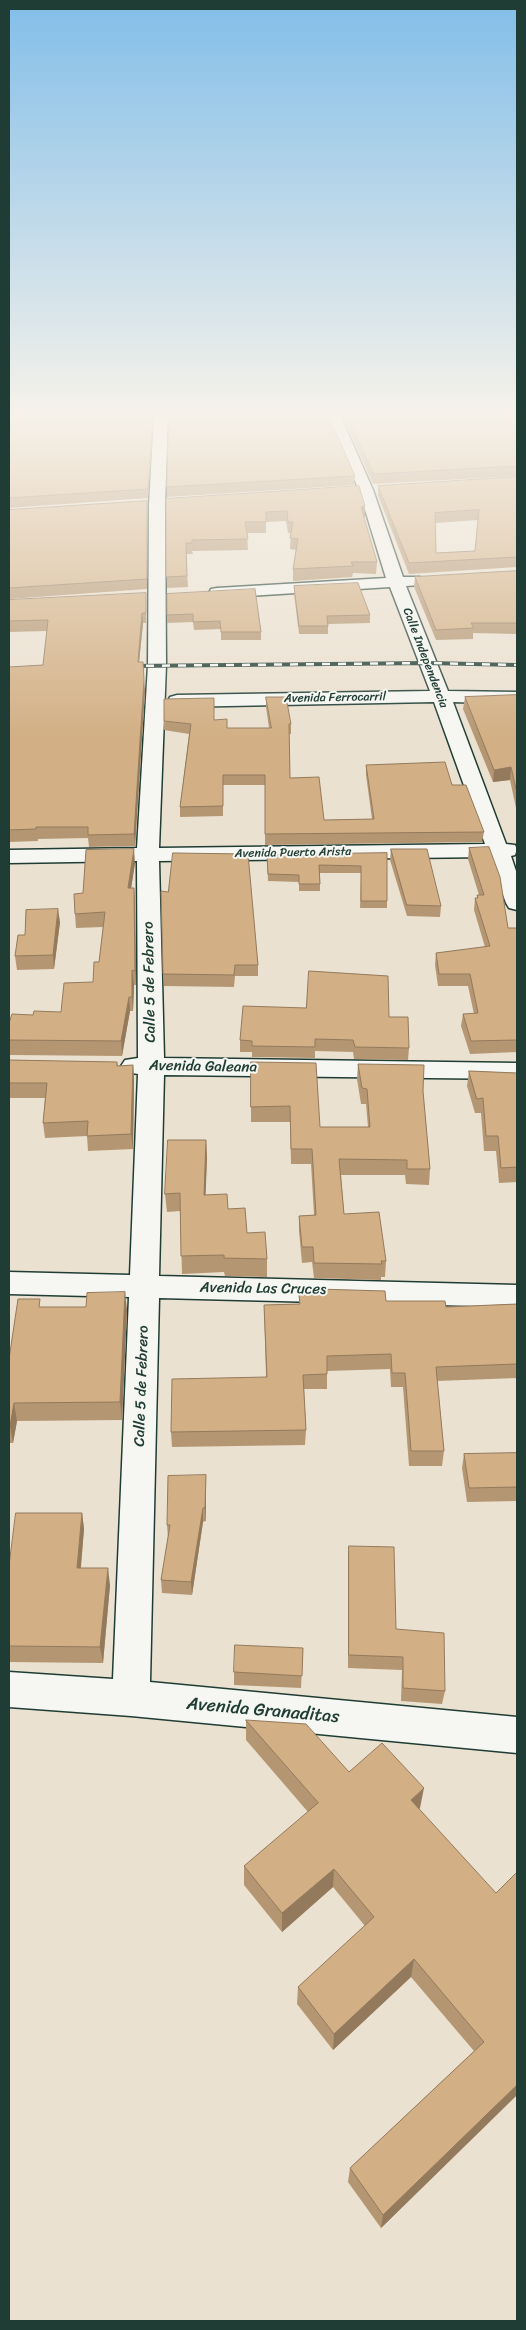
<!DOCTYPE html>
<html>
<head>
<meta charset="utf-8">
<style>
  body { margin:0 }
  #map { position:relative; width:526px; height:2330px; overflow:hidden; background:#ebe1d1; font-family:Sriracha,sans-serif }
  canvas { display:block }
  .frame { position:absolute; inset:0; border:10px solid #1f3d34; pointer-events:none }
</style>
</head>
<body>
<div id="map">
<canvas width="526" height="2330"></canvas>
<div class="frame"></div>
</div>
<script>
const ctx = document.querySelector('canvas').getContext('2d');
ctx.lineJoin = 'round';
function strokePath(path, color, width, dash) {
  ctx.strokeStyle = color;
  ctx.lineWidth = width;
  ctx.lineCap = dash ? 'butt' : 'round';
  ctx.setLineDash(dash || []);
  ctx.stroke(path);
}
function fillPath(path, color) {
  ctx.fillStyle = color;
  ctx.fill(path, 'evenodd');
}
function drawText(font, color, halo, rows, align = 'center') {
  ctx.font = font + ' Sriracha,sans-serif';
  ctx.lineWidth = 4;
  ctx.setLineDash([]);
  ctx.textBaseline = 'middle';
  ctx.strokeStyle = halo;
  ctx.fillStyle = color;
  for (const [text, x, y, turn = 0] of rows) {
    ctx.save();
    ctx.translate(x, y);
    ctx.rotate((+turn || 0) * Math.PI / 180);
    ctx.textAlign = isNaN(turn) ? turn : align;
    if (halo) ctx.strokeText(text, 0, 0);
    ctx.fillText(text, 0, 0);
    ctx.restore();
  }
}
const minor = new Path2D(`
  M154,415H168L165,505L166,665L159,848L485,844L434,702L177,707L170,705L168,701L170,697L177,695L430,691L390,587L217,598L211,597L209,593L211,589L217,588L386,578L359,490L326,415H340L373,490L403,577H420L422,581L420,585L406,586L448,691L517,692V704L453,702L506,844L515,845L517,849L515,855L511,856L517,874V910L509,908L506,903L489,857L159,861L164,1058L517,1063V1079L164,1075L159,1276L517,1285V1307L159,1298L150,1682L517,1717V1753L131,1716L9,1707V1672L113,1679L129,1297L9,1294V1272L130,1275L138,1074L125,1072L121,1066L125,1060L138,1058L137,861L9,863V850L137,848L148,665L149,505Z`);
strokePath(minor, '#1f3d34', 3);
fillPath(minor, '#f6f6f2');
const rail = new Path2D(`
  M130,666L429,663L517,665`);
strokePath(rail, '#1f3d34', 4);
strokePath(rail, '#f6f6f2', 2.5, [8]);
fillPath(new Path2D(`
  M9,415H154L148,498L9,508Z
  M167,415H328L355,476L354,485L167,497V487L169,415Z
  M342,415H517V476L373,484Z
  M517,477V567L409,574L378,496V486ZM478,520L475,551L436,553L435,523Z
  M166,499L365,517H364L377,562L376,574L353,573L352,577L293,581V569L296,550L290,549L291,533H288L286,521L266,522V533H247L248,550L192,551L193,554H186L188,587L167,588Z
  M147,501V589L9,599V510Z
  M517,571V634L473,633V639L436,640L414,587L415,577Z
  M294,586L370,615V623L328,624V634H299L294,594Z
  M167,594L261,632V640H221V629L194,630L193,622L167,623Z
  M9,600L146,603V623H143L139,662L145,691L135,846L89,847L88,838L38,839V841L9,842V667L43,665L47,631L9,632Z
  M517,695V812V808H516L510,780L493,782L463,709L465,697Z
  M266,697L291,724V734H289L290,778L324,820L372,819L366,775V765L452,785L484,832L482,842L265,845V785H223V816L180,817V807L189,734L164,730V721L215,720L227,728H269L266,707Z
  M469,848L508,928H517V1052L470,1054L461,1026L463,1014H474L468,986H438L435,965L436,953L485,947L474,910L475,898H477V895H479L468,859Z
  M391,849L441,906L440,917L407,916L390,860Z
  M387,853V908H360L361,873H320V891H299V882L268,881L267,855Z
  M135,863L131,888H134L135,902L136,985H134L133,1011H130L122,1056L9,1055V1058V1023L33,1015L61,1012L93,982L99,962L103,927L76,928L75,914L83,893Z
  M161,891L258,965V976H235L234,987L164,986Z
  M60,922L54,969L17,970L15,956L25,935Z
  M389,1017L409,1048L408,1060L354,1059L353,1052L315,1051V1058L252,1057V1052H240V1040Z
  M9,1060L117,1062L118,1066L133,1065L134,1080L133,1149L88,1151L87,1136L45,1138L43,1123L45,1098H9Z
  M251,1062L320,1127H368L366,1104H361L357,1079L358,1064L423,1091L430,1169L429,1185L406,1184L405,1175H341L344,1214L386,1261L385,1277H381V1280L314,1278L312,1262L302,1263L299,1231V1216L314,1215L311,1164H291L290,1122H251Z
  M469,1071L517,1073V1182L499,1183L496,1151H484L481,1113H475L467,1086Z
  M206,1140L207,1158L205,1195L228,1209L267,1259V1277L225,1276L224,1272L182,1274L180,1211L167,1212L165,1194Z
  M317,1289L386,1301L446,1307L516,1304L517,1297V1378L437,1381L444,1451L442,1466H409L403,1387H391L390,1369L327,1371V1389H304L306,1430L305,1445L172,1447L171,1432L266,1377L264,1305L299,1304V1295L316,1294Z
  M42,1307L127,1310L122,1420L17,1421L13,1443H9V1359Z
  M517,1453V1501L467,1502L462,1468L464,1454Z
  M206,1475V1521L203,1522L192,1595L162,1593L161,1580L168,1538L167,1525Z
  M82,1513L84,1529L81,1568L110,1585L103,1663L9,1662V1566Z
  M349,1546L396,1629L445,1691L442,1704L401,1701L402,1670L348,1668V1559Z
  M303,1648L301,1688L234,1685V1672Z
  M246,1720L420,1808L419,1809L517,2095L381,2228L348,2182L350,2168L474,2051L411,1977L333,2050L297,2004L298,1987L365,1926L333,1887L282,1932L244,1885V1866L308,1812L246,1740Z`), '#b59672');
fillPath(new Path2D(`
  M153,415H154L148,498V489Z
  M365,506V517L360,518L361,507Z
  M142,613L143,623L138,673V662Z
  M144,680L145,691L135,846L134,834Z
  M511,767L510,780L493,782L494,770Z
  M134,849L135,863L129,902L128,888Z
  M134,888L135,902L136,985L135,971Z
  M58,909L60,922L54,969L53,955Z
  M132,970L134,985L133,1011L132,997Z
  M129,997L130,1011L122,1056L121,1041Z
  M133,1065L134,1080L133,1149L131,1134Z
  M206,1140L207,1158L205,1213L204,1195Z
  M125,1292L127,1310L122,1420L120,1402Z
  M14,1403L17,1421L13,1443L10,1426Z
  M206,1475V1521L205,1508Z
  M203,1508V1522L192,1595L191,1582Z
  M82,1513L84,1529L79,1585L77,1568Z
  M108,1568L110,1585L103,1663L100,1647Z
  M424,1788L420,1808L408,1819L411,1800Z
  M334,1869L333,1887L282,1932V1913Z
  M414,1959L411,1977L333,2050L334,2034Z
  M517,2085V2095L381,2228L383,2215Z`), '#937a5c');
const building = new Path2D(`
  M9,415H153L148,489L9,498Z
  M169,415H328L355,476L167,487Z
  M346,415H517V466L374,474Z
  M517,477V557L409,563L378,486ZM479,510L475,551L436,553L435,513Z
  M359,486L365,506L361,507L377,562H351L353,566L293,569L298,539L290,538L293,522H288L287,511L266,512V522H245L248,539L192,540V543H186L187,576L166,577V499Z
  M147,501V579L9,588V510Z
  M517,571V623H471L474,628L436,630L415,577Z
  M358,583L370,615L327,616L328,626H299L294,586Z
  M255,589L261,632H221L220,621L193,622V614L167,615V594Z
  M146,593V613H142L138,662H143L144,680L134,834L88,835V827H36V829L9,830V667L43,665L48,620L9,621V600Z
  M517,695V793L511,767L494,770L465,697Z
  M266,697H286L291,724H289L290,778L319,777L324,820L374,819L366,765L445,762L452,785H466L484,832L265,834V775H223V806L180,807L191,724L164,721V699L214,698V720L227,719V728H271Z
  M489,847L500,877L508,928H517V1040L471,1041L463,1014L478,1013L470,974H439L436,953L490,946L475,898H478L477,895H484L469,848Z
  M134,849L128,888H134L135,971L132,970V997H129L121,1041L9,1040V1023L12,1014L33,1015L34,1011L61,1012L64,983L93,982L94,962H99L105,912L75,914L74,894L83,893L86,850Z
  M391,849H427L441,906L407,905Z
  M173,853L248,854L258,965H235L234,975L163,974L161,891L168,892Z
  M387,853V901H361V866L319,865L320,884H299V875L268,874L267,855Z
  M58,909L53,955L15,956L18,935H25L26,910Z
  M309,971L388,976L389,1017H408L409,1048L355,1047L353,1040L315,1039V1047L252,1046V1041L240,1040L243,1006L306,1008Z
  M9,1060L117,1062V1066L133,1065L131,1134L87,1136L88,1121L43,1123L47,1083H9Z
  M251,1062L316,1063L320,1127H370L367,1089L362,1088L358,1064L424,1065L423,1091L430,1169H407V1160L339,1159L344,1214L379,1212L386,1261H381L382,1264L314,1263L313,1247H302L299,1216L316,1215L312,1149H291L290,1106L251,1107Z
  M469,1071L517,1073V1167L501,1168L498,1136H486L483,1098L477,1099Z
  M168,1140H206L204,1195L227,1194L228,1209L245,1208L247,1233L265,1232L267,1259L224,1258V1255L181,1256L180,1193L165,1194Z
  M317,1289L385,1291L386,1301H445L446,1307L517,1304V1364L436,1367L444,1451H411L405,1373H392L391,1354L327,1356V1374L303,1375L306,1430L171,1432L172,1379L267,1377L264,1305L300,1304L299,1295L317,1294Z
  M125,1292L120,1402L14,1403L10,1426H9V1359L18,1299H40L39,1307H86L87,1293Z
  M517,1453V1487L469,1488L464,1454Z
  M206,1475L205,1508H203L191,1582L161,1580L170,1525H167L168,1476Z
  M16,1513H82L77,1568H108L100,1647L9,1646V1566Z
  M349,1546L394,1547L396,1629L444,1633L445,1691L403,1688V1657L349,1655Z
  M235,1645L303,1648L302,1676L234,1672Z
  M246,1720L306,1724L349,1772L382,1743L424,1788L411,1800L496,1893L517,1872V2085L383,2215L350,2168L484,2042L414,1959L334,2034L298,1987L374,1917L334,1869L282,1913L244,1866L318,1803Z`);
fillPath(building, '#d2af84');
strokePath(building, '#937a5c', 1);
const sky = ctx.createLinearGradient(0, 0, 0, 741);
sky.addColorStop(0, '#82bee9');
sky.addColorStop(0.56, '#f6f2ea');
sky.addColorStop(1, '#f6f2ea00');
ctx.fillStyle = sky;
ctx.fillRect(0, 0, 526, 741);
drawText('12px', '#1f3d34', '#f6f6f2', [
  ["Calle Independencia",425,658,69],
  ["Avenida Ferrocarril",335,698,-1],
  ["Avenida Puerto Arista",293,853,-1]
]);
drawText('15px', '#1f3d34', '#f6f6f2', [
  ["Calle 5 de Febrero",150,982,-91],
  ["Avenida Galeana",203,1067,1],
  ["Avenida Las Cruces",263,1289,1],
  ["Calle 5 de Febrero",142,1386,-88]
]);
drawText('18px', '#1f3d34', '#f6f6f2', [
  ["Avenida Granaditas",263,1711,5]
]);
</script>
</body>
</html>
